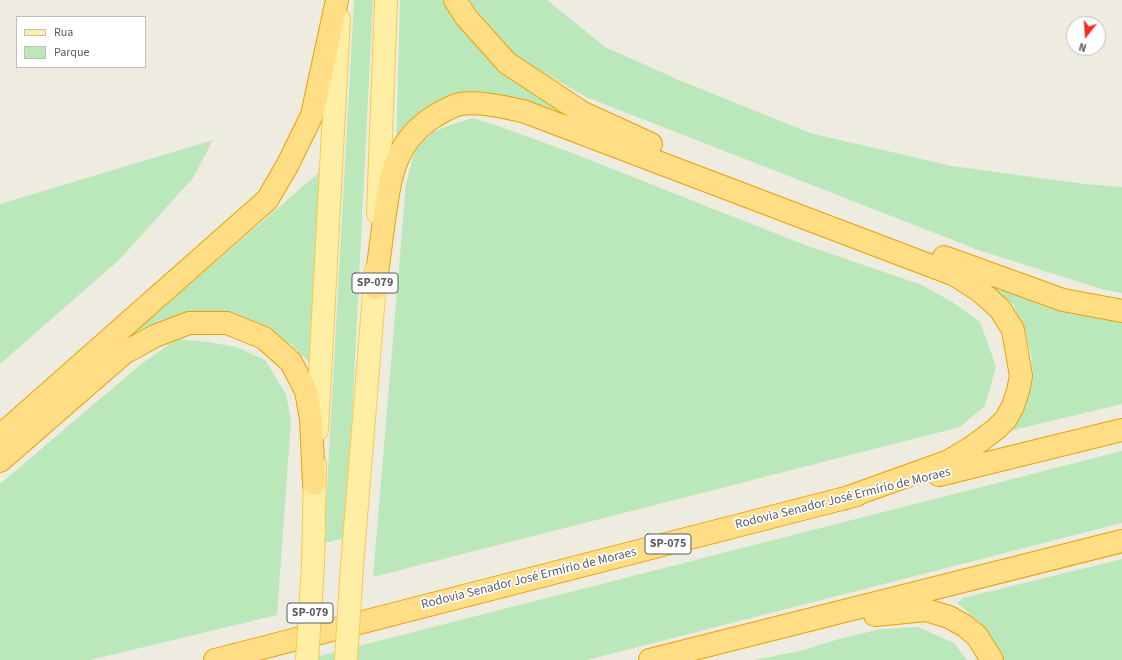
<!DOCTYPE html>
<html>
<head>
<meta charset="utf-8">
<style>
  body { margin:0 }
  #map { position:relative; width:1122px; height:660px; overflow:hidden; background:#eeebe1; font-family:"Source Sans 3",sans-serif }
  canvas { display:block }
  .legend { position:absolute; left:16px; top:16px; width:130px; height:52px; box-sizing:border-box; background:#fff; border:1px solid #bdbfc1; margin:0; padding:5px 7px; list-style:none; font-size:12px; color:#595e63 }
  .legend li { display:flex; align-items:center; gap:8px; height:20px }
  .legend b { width:20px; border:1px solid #bdbfc1 }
  .north { position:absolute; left:1066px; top:16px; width:40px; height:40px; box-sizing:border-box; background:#fff; border:1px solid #bdbfc1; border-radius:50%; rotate:197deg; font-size:11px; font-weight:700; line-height:16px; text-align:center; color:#595e63 }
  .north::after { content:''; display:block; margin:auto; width:14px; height:18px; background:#f82a1c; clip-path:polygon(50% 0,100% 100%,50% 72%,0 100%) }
</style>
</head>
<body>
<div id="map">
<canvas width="1122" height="660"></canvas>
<ul class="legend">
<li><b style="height:5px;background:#ffefa4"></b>Rua</li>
<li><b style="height:11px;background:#bbe8ba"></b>Parque</li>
</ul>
<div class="north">N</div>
</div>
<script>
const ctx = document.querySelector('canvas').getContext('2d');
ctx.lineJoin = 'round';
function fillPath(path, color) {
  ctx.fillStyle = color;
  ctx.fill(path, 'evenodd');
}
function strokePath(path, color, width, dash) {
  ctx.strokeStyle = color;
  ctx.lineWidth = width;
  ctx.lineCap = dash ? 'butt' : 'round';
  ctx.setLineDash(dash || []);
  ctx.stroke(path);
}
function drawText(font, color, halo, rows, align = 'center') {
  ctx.font = font + ' "Source Sans 3",sans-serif';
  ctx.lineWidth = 3.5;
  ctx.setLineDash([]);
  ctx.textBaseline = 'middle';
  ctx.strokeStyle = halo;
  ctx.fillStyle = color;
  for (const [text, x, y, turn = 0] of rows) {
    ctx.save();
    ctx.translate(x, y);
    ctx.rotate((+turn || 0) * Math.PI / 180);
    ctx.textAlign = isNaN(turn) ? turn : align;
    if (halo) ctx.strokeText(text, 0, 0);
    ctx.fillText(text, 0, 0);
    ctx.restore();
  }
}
fillPath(new Path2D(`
  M354,0H373L346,538L324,543Z
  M400,0H442L445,6C476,43 509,81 552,106C564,113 578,118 591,125L455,97L396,150Z
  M470,0H547L605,47L679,80L810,133L952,166L1084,184L1122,187V293L1105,290L981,251L586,97L518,58L473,6Z
  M473,118L498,126L567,151L805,245L922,285L952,302L980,322L996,366L985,406L960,427L373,577L406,184L415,149L433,132L453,124Z
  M213,140L193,178L119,260L0,364V204Z
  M323,169L317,380L308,361L292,345L266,327L233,313L194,311L158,322L116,348Z
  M977,277L1122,319V404L1001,433L1028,390L1032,359L1026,336L1013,304Z
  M177,339L207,342L237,347L265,360L286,394L291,420L277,615L90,660H0V484L141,364Z
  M1122,451V523L587,660H304Z
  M1122,559V660H1003L1002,655L980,622L958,604L959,601L963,598Z
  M918,627L954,643L967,660H753L800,651L839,639L881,629Z`), '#bbe8ba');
const primary = new Path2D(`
  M378,213L386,0
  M317,430L339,19
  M313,565L315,465
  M352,566L376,270`);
const motorway = new Path2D(`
  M455,0L466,17L507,63L583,113L651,144
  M944,257L1063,300L1122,311
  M375,288C378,266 381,243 384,221C390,178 394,141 435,116C442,112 451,106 460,104C481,101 502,107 523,111L955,275L980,291L1000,309L1013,330L1021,376L1018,391L1013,406L1006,419L996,429L972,447L949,461L843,499
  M0,436L267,200L287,166L312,115L337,0
  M0,461L124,353L155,336L189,323H227L264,338L291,362L306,391L311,419L314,484
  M939,475L1122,430
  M875,615L926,610L949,617L965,626L977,636L992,660
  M215,660L857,495
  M650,660L1122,541`);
strokePath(primary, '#fec84a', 24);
strokePath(motorway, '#eea000', 24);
strokePath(primary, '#ffefa4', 22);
strokePath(motorway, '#ffde86', 22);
const primaryBridge = new Path2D(`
  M307,660L313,565
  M346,660L352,566`);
strokePath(primaryBridge, '#fec84a', 24, []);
strokePath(primaryBridge, '#ffefa4', 22);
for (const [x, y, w] of [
  [375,283,46],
  [668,544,46],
  [310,613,46]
]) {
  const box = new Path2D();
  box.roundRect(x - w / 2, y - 10, w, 20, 3);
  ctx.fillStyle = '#fff';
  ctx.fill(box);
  strokePath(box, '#595e63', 1);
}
drawText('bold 12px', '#595e63', null, [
  ["SP-079",375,283],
  ["SP-075",668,544],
  ["SP-079",310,613]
]);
drawText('13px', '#595e63', '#fff', [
  ["Rodovia Senador José Ermírio de Moraes",843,499,-14],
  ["Rodovia Senador José Ermírio de Moraes",529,579,-14]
]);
</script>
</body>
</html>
